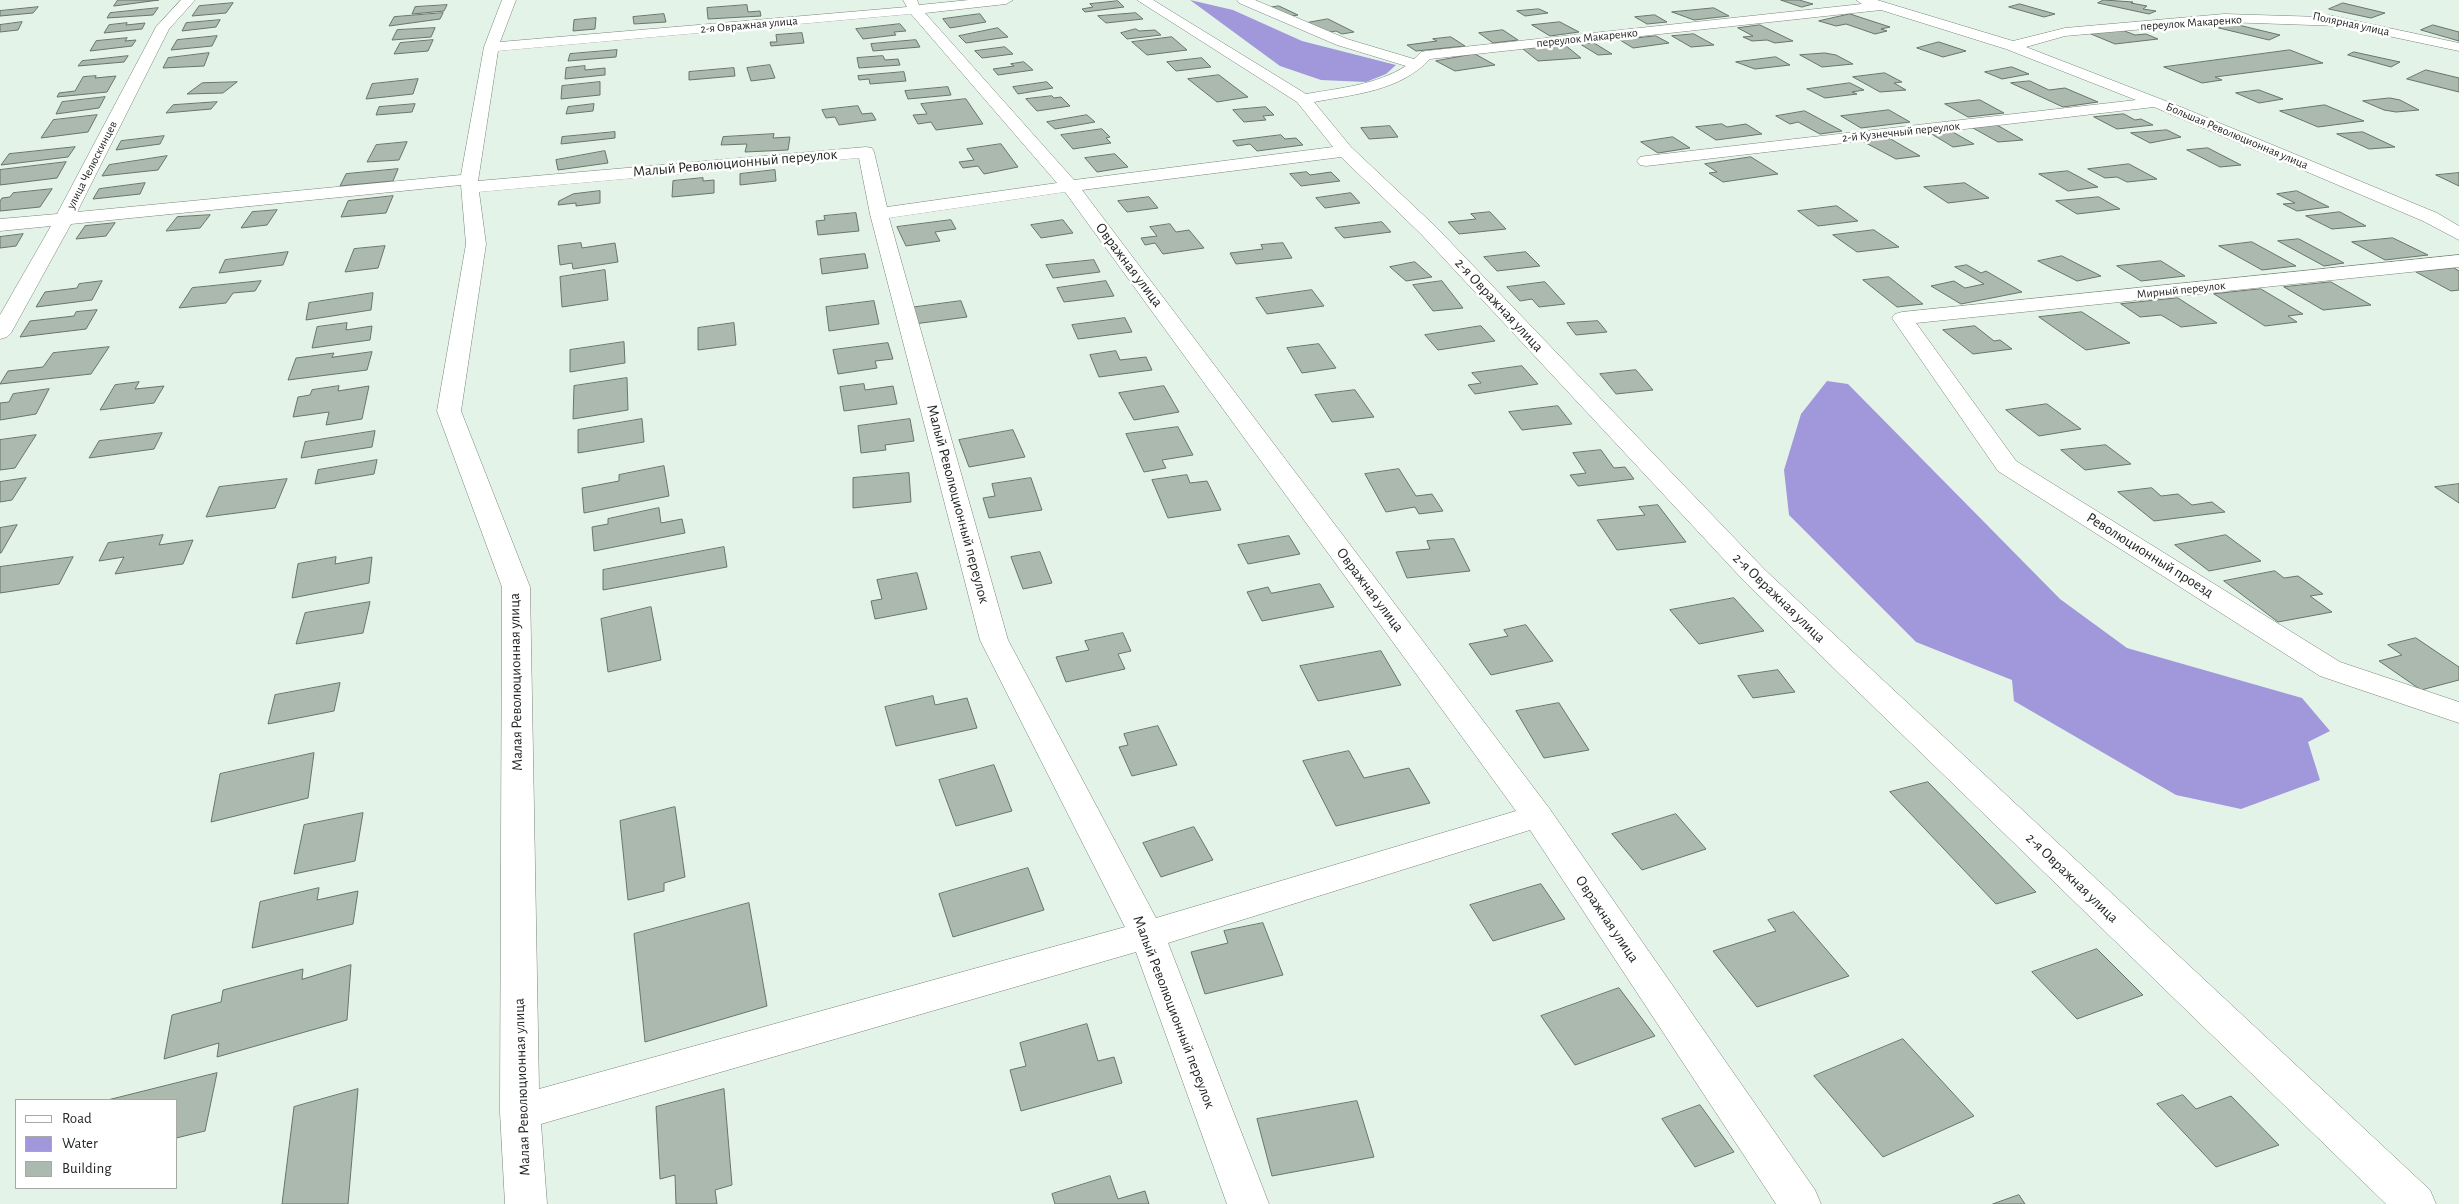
<!DOCTYPE html>
<html>
<head>
<meta charset="utf-8">
<style>
  body { margin:0 }
  #map { position:relative; width:2459px; height:1204px; overflow:hidden; background:#e4f3e8; font-family:"Alegreya Sans",sans-serif }
  canvas { display:block }
  .legend { position:absolute; left:15px; top:1099px; width:162px; height:90px; box-sizing:border-box; background:#fff; border:1px solid #a7a9a7; margin:0; padding:6px 9px; list-style:none; font-size:15px; color:#222723 }
  .legend li { display:flex; align-items:center; gap:10px; height:25px }
  .legend b { width:25px; border:1px solid #a7a9a7 }
</style>
</head>
<body>
<div id="map">
<canvas width="2459" height="1204"></canvas>
<ul class="legend">
<li><b style="height:6px;background:#fff"></b>Road</li>
<li><b style="height:14px;background:#a198db"></b>Water</li>
<li><b style="height:14px;background:#abb9ae"></b>Building</li>
</ul>
</div>
<script>
const ctx = document.querySelector('canvas').getContext('2d');
ctx.lineJoin = 'round';
function fillPath(path, color) {
  ctx.fillStyle = color;
  ctx.fill(path, 'evenodd');
}
function strokePath(path, color, width, dash) {
  ctx.strokeStyle = color;
  ctx.lineWidth = width;
  ctx.lineCap = dash ? 'butt' : 'round';
  ctx.setLineDash(dash || []);
  ctx.stroke(path);
}
function drawText(font, color, halo, rows, align = 'center') {
  ctx.font = font + ' "Alegreya Sans",sans-serif';
  ctx.lineWidth = 5;
  ctx.setLineDash([]);
  ctx.textBaseline = 'middle';
  ctx.strokeStyle = halo;
  ctx.fillStyle = color;
  for (const [text, x, y, turn = 0] of rows) {
    ctx.save();
    ctx.translate(x, y);
    ctx.rotate((+turn || 0) * Math.PI / 180);
    ctx.textAlign = isNaN(turn) ? turn : align;
    if (halo) ctx.strokeText(text, 0, 0);
    ctx.fillText(text, 0, 0);
    ctx.restore();
  }
}
fillPath(new Path2D(`
  M1190,0L1233,10L1302,41L1396,65L1386,74L1366,82L1321,80L1280,66Z
  M1827,381L1848,384L2060,599L2127,648L2302,698L2330,731L2308,742L2320,780L2241,809L2176,795L2014,701L2012,680L1916,642L1789,515L1784,470L1801,414Z`), '#a198db');
const building = new Path2D(`
  M118,0H159L114,6Z
  M1781,0H1799L1813,4L1802,7Z
  M2104,0L2133,2L2131,3L2147,6L2143,9L2156,11L2149,14L2098,3Z
  M1118,1L1124,7L1085,12L1082,9L1093,7L1090,4Z
  M233,3L226,13L192,16L199,6Z
  M2343,3L2385,13L2371,18L2329,9Z
  M2020,4L2055,14L2044,17L2009,7Z
  M447,5L444,11L412,14L415,7Z
  M747,5L748,12L760,11L761,16L708,19L707,8Z
  M1279,6L1298,15L1286,17L1267,8Z
  M38,7L33,13L0,16V11Z
  M158,8L153,15L107,18L110,13Z
  M1714,8L1729,16L1694,20L1672,12Z
  M1539,9L1548,13L1525,16L1517,11Z
  M443,13L440,19L389,26L394,17Z
  M1136,13L1143,19L1106,23L1098,16Z
  M664,14L666,22L634,24L633,17Z
  M980,14L986,22L950,28L943,19Z
  M1850,14L1890,27L1881,29L1887,31L1875,34L1846,24L1836,26L1819,21Z
  M1655,15L1667,22L1647,24L1635,17Z
  M596,18L595,29L573,31L574,20Z
  M1328,19L1354,32L1342,34L1336,31L1325,33L1306,23Z
  M220,20L216,27L182,31L186,23Z
  M22,22L18,30L0,32V25Z
  M1560,22L1579,32L1550,36L1532,25Z
  M127,23L126,25L145,23L142,29L104,33L109,25Z
  M2230,23L2280,35L2269,40L2219,28Z
  M900,24L906,31L894,32L896,35L863,39L856,29Z
  M1760,25L1793,41L1775,43L1767,40L1752,41L1743,37L1753,36L1738,28Z
  M2433,25L2459,32V41L2421,30Z
  M435,28L431,37L392,40L397,30Z
  M998,28L1008,37L966,43L959,36Z
  M1136,29L1139,31L1155,30L1161,35L1127,39L1121,33Z
  M1503,30L1518,40L1493,43L1479,33Z
  M2122,30L2135,35L2146,34L2158,39L2115,44L2091,34Z
  M802,33L804,43L771,46L770,42H777L776,35Z
  M1694,34L1714,45L1691,47L1672,36Z
  M217,36L212,46L171,50L177,40Z
  M1656,36L1669,43L1633,48L1620,40Z
  M1172,37L1187,50L1147,55L1132,42Z
  M1451,37L1465,46L1416,51L1407,45L1437,41L1433,39Z
  M127,38L125,41L136,40L132,46L90,51L96,41Z
  M433,40L428,51L394,54L400,43Z
  M916,40L920,47L873,51L871,44Z
  M1939,42L1966,51L1943,57L1917,48Z
  M1594,43L1612,54L1598,55L1580,44Z
  M1565,45L1581,58L1538,61L1523,49Z
  M1005,47L1013,54L982,58L975,51Z
  M617,50L616,57L568,61L570,54Z
  M2290,50L2323,63L2215,77L2222,80L2202,83L2164,67Z
  M2354,52L2400,62L2391,67L2348,55Z
  M209,53L204,66L163,68L168,58Z
  M1825,53L1836,55L1853,64L1822,67L1800,55Z
  M1475,54L1495,65L1455,71L1436,61Z
  M128,56L124,62L78,66L82,61Z
  M883,56L885,60L898,59L900,65L859,68L857,58Z
  M1776,57L1790,65L1755,69L1736,62Z
  M1202,58L1211,67L1176,71L1167,62Z
  M1024,62L1033,70L998,75L993,69L1014,66L1011,64Z
  M770,65L775,78L751,81L747,68Z
  M585,66V70L605,68V75L565,79L566,68Z
  M2012,67L2029,74L2002,79L1985,72Z
  M734,68L735,76L689,80V72Z
  M2426,70L2459,78V92L2407,79Z
  M904,72L906,81L870,84L869,79L859,80L858,76Z
  M1885,73L1902,82L1894,83L1906,90L1880,92L1853,77Z
  M1219,75L1248,97L1217,102L1188,79Z
  M96,76L95,78L116,76L107,92L57,97L59,93L75,91L83,77Z
  M418,79L413,94L366,99L372,84Z
  M2030,81L2049,90L2065,88L2098,102L2063,107L2011,83Z
  M237,82L223,93L187,94L202,83Z
  M600,82V95L561,99L562,86Z
  M1047,82L1053,88L1018,94L1013,87Z
  M1850,83L1864,90L1852,92L1857,94L1825,98L1807,89Z
  M948,87L951,95L908,99L905,91Z
  M2259,90L2283,99L2259,103L2236,93Z
  M1052,96L1054,98L1061,97L1070,106L1037,111L1026,99Z
  M105,97L99,108L56,114L62,102Z
  M2390,98L2400,100L2419,110L2396,112L2384,110L2363,101Z
  M966,99L983,124L936,130L931,122L918,124L913,115L927,114L921,104Z
  M1980,100L2004,113L1968,117L1945,104Z
  M217,102L211,109L166,113L173,105Z
  M415,104L412,112L376,115L379,107Z
  M594,104L593,111L566,114L568,107Z
  M2325,105L2364,121L2318,127L2280,111Z
  M858,106L862,114L872,113L876,120L839,125L835,117L826,118L822,110Z
  M1266,107L1274,115L1263,116L1266,120L1244,122L1233,110Z
  M1889,110L1910,122L1861,128L1841,116Z
  M1805,111L1842,131L1820,134L1798,122L1790,124L1776,116Z
  M2124,114L2135,120L2141,119L2153,125L2117,129L2094,117Z
  M97,115L88,132L41,138L53,120Z
  M1087,115L1095,122L1055,129L1047,122Z
  M1722,124L1727,127L1746,124L1762,134L1716,140L1696,127Z
  M1997,125L2023,140L1998,142L1973,128Z
  M1390,126L1398,137L1369,139L1361,128Z
  M1102,129L1110,137L1106,138L1111,143L1073,149L1061,135Z
  M2167,130L2181,137L2150,143L2131,133Z
  M1951,131L1974,144L1953,147L1930,133Z
  M615,132V138L561,144L562,137Z
  M2363,132L2395,147L2369,149L2337,134Z
  M774,134L773,138L790,137L788,150L745,152L747,144L721,145L723,137Z
  M1281,135L1285,139L1296,138L1303,145L1257,151L1250,144L1237,146L1233,141Z
  M164,136L160,144L116,150L121,141Z
  M1673,137L1690,148L1658,153L1641,142Z
  M1889,138L1920,156L1896,159L1864,142Z
  M407,142L399,160L367,162L376,145Z
  M1001,144L1018,167L984,174L978,166L963,168L959,162L974,160L967,149Z
  M75,147L68,157L1,165L9,154Z
  M2208,148L2241,165L2220,167L2187,150Z
  M605,151L608,163L558,170L556,160Z
  M1115,154L1128,167L1097,172L1085,158Z
  M167,156L158,170L102,176L109,165Z
  M1751,157L1778,174L1723,182L1709,173L1717,172L1705,164Z
  M66,162L57,178L0,185V170Z
  M2129,164L2157,179L2127,182L2117,177L2105,178L2088,169Z
  M398,169L393,181L340,186L346,174Z
  M775,170L776,181L740,185V174Z
  M2068,171L2098,187L2068,191L2039,174Z
  M1307,172L1310,175L1331,172L1340,181L1301,186L1290,174Z
  M2459,173V186L2436,175Z
  M703,178V181L714,180V193L672,197L673,181Z
  M145,183L140,194L93,199L99,189Z
  M1965,183L1989,198L1948,203L1924,187Z
  M52,189L40,207L0,211V201L2,198L10,197L13,193Z
  M600,191V203L576,206V203L558,205L559,201L573,194Z
  M2297,191L2329,207L2297,211L2283,204L2295,203L2277,194Z
  M1351,193L1360,203L1325,208L1316,198Z
  M393,196L386,213L341,217L348,201Z
  M1149,197L1158,208L1127,212L1118,201Z
  M2099,197L2120,209L2077,214L2056,201Z
  M1837,206L1858,221L1818,226L1798,211Z
  M277,210L267,225L241,228L252,212Z
  M1490,212L1506,229L1459,234L1448,222L1476,219L1471,214Z
  M2340,212L2366,226L2332,229L2306,216Z
  M856,213L859,231L818,235L816,221L825,220L824,216Z
  M210,215L200,228L166,231L177,217Z
  M951,220L956,229L935,232L940,241L906,246L897,227Z
  M1063,220L1073,233L1041,238L1031,225Z
  M1382,222L1391,232L1344,238L1335,228Z
  M115,223L106,236L76,239L85,226Z
  M1170,224L1176,232L1189,230L1204,248L1163,254L1155,243L1145,245L1141,238L1157,236L1150,227Z
  M1874,230L1899,247L1857,252L1833,235Z
  M23,234L16,246L0,248V237Z
  M2393,238L2428,255L2385,260L2352,242Z
  M2299,239L2344,263L2324,266L2278,241Z
  M2252,242L2296,266L2262,270L2219,246Z
  M581,243L582,248L615,243L618,262L573,269L572,263L560,265L558,246Z
  M1283,243L1292,258L1236,264L1230,253L1263,249L1261,245Z
  M385,246L378,268L345,272L354,249Z
  M288,252L283,265L219,273L225,260Z
  M1526,252L1540,266L1497,271L1484,257Z
  M865,254L868,268L822,274L820,259Z
  M2062,256L2101,276L2077,281L2038,261Z
  M1094,260L1100,272L1053,278L1046,265Z
  M2161,261L2185,276L2141,281L2117,266Z
  M1415,262L1432,277L1406,281L1390,267Z
  M1967,265L1981,273L1986,271L2022,292L1961,304L1931,286L1954,281L1965,288L1984,284L1955,267Z
  M2454,268L2459,271V290L2451,291L2416,272Z
  M605,270L608,300L562,307L560,277Z
  M1889,277L1923,304L1897,307L1863,280Z
  M102,281L92,300L36,307L45,292L77,288L79,284Z
  M261,281L255,291L233,293L226,303L179,308L192,288Z
  M1106,281L1114,296L1064,302L1057,288Z
  M1442,281L1463,308L1433,311L1413,285Z
  M1545,282L1565,304L1539,307L1532,299L1520,301L1507,287Z
  M2331,282L2371,305L2323,310L2284,287Z
  M2261,289L2303,314L2288,316L2297,322L2265,326L2214,294Z
  M1312,290L1324,306L1267,314L1256,298Z
  M373,293L371,310L306,320L309,303Z
  M2178,298L2217,323L2181,327L2161,315L2140,317L2121,304Z
  M874,301L879,324L829,331L826,307Z
  M961,301L967,317L914,324L909,308Z
  M97,310L86,329L20,337L30,321L74,316L76,312Z
  M2082,312L2130,343L2086,350L2039,317Z
  M1125,318L1132,332L1078,339L1072,325Z
  M1598,321L1607,332L1576,335L1567,323Z
  M347,323L346,330L372,326L370,340L312,348L317,327Z
  M734,323L736,345L698,350V328Z
  M1481,326L1495,341L1438,350L1425,335Z
  M1975,326L1994,341L2000,340L2012,349L1973,354L1943,330Z
  M624,342L625,363L570,372V350Z
  M888,343L893,359L875,361L877,368L838,374L833,350Z
  M1319,344L1336,368L1302,373L1287,348Z
  M109,347L91,374L0,384L8,371L43,367L53,353Z
  M1116,351L1120,360L1146,357L1152,370L1099,377L1090,355Z
  M372,352L367,370L288,380L296,358L334,353L332,357Z
  M1522,366L1538,384L1475,394L1468,385L1481,383L1472,373Z
  M1636,370L1653,390L1616,394L1600,374Z
  M627,378L628,410L573,419L574,386Z
  M139,382L135,389L164,386L154,403L100,410L115,385Z
  M864,384L865,390L893,386L897,404L844,411L840,387Z
  M339,386L338,391L369,386L362,419L326,425L329,412L293,417L298,397L310,395L312,390Z
  M1164,386L1179,412L1134,420L1119,393Z
  M49,389L36,414L0,420V403L9,402L13,394Z
  M1355,390L1374,417L1332,422L1315,395Z
  M2047,404L2081,429L2039,436L2006,410Z
  M1558,406L1572,424L1522,430L1509,412Z
  M642,419L644,442L578,453V430Z
  M910,419L914,441L885,445L886,450L861,453L858,426Z
  M1178,427L1193,455L1162,460L1166,468L1144,472L1126,434Z
  M1013,430L1025,457L969,467L959,440Z
  M375,431L372,447L301,458L305,442Z
  M162,433L154,449L89,458L99,441Z
  M36,435L15,468L0,470V440Z
  M2106,445L2131,464L2085,470L2061,450Z
  M1601,450L1614,468L1625,467L1634,479L1578,486L1570,475L1586,473L1573,453Z
  M377,460L374,474L315,484L318,470Z
  M664,466L669,496L584,513L582,488L619,481V475Z
  M1399,469L1416,496L1432,494L1443,511L1419,514L1415,507L1386,512L1365,474Z
  M909,473L911,502L853,508V478Z
  M1187,475L1190,483L1207,481L1221,510L1168,518L1152,480Z
  M26,478L12,500L0,502V482Z
  M1031,478L1042,510L989,518L983,498L995,496L992,484Z
  M287,479L275,508L206,517L219,487Z
  M2459,484V503L2435,487Z
  M2152,488L2161,496L2178,494L2192,505L2212,502L2225,512L2154,521L2118,492Z
  M1658,505L1686,542L1617,550L1597,520L1645,515L1639,507Z
  M659,508L661,523L682,519L685,533L594,551L592,527L608,524V519Z
  M17,525L1,553H0V528Z
  M163,535L159,545L193,540L183,564L115,574L124,557L99,561L108,543Z
  M2226,535L2261,561L2209,571L2175,545Z
  M1289,536L1300,554L1248,564L1238,545Z
  M1454,539L1470,571L1407,578L1396,552L1430,549L1427,541Z
  M724,547L727,567L603,590V570Z
  M1040,552L1052,583L1023,589L1011,557Z
  M73,557L59,584L0,593V567Z
  M336,557L335,564L372,557L369,583L292,598L298,564Z
  M2275,571L2284,578L2298,576L2323,594L2310,596L2332,612L2278,622L2224,581Z
  M917,573L927,609L875,619L871,601L882,599L877,580Z
  M1320,584L1334,607L1262,621L1247,592L1268,587L1271,593Z
  M1734,598L1764,631L1699,644L1670,610Z
  M370,602L363,633L296,644L305,613Z
  M651,607L661,660L608,672L601,619Z
  M1526,625L1553,661L1491,675L1469,644L1508,636L1504,630Z
  M1123,633L1131,651L1118,654L1125,669L1066,682L1056,657L1089,650L1085,641Z
  M2416,638L2459,667V680L2421,690L2379,661L2402,655L2388,645Z
  M1381,651L1401,685L1318,701L1300,666Z
  M1778,670L1795,692L1753,698L1738,676Z
  M340,683L334,711L268,724L275,695Z
  M933,696L935,705L967,698L977,728L896,746L885,707Z
  M1559,703L1589,750L1544,758L1516,711Z
  M1158,726L1177,765L1132,776L1119,747L1128,745L1124,734Z
  M1349,751L1364,778L1409,768L1430,803L1336,826L1303,761Z
  M314,753L308,798L211,822L220,774Z
  M994,765L1012,811L956,826L939,780Z
  M1928,782L2036,892L1996,904L1890,792Z
  M675,807L685,877L664,883V891L628,900L620,821Z
  M363,813L355,861L294,874L304,825Z
  M1676,814L1706,849L1642,870L1612,834Z
  M1194,827L1213,860L1161,877L1143,843Z
  M1028,868L1044,910L953,937L939,894Z
  M1541,884L1565,919L1493,941L1470,905Z
  M319,888L317,900L358,891L353,924L252,948L260,902Z
  M749,903L767,1006L645,1042L634,934Z
  M1794,912L1849,976L1757,1007L1713,951L1776,931L1768,920Z
  M1263,923L1283,975L1205,994L1191,952L1228,943L1224,931Z
  M2097,949L2143,995L2077,1019L2032,972Z
  M351,965L347,1020L217,1057L219,1043L164,1059L172,1015L221,1002L223,990L303,969L302,979Z
  M1619,988L1655,1036L1575,1065L1541,1016Z
  M1087,1024L1098,1061L1114,1057L1122,1083L1021,1111L1010,1070L1026,1066L1020,1043Z
  M1903,1039L1974,1116L1883,1157L1814,1076Z
  M217,1073L205,1131L176,1138V1100H108Z
  M358,1089L348,1204H282L294,1107Z
  M724,1089L732,1185L715,1190L717,1204H676L675,1175L660,1179L656,1107Z
  M2183,1095L2196,1109L2231,1096L2279,1145L2216,1167L2157,1104Z
  M1357,1101L1374,1157L1272,1176L1257,1119Z
  M1700,1105L1734,1152L1695,1167L1662,1119Z
  M1110,1176L1118,1199L1145,1191L1149,1204H1055L1052,1194Z
  M2019,1195L2025,1204H1993Z`);
fillPath(building, '#abb9ae');
strokePath(building, '#68756b', 1);
const minor = new Path2D(`
  M181,0H195L169,29L77,212L461,175L484,47L502,0H516L500,42L907,7L903,0H917L919,5L969,0H1013L1006,4L925,13L1074,180L1333,147L1297,102L1137,0H1153L1306,94C1340,88 1376,85 1406,66L1337,45L1239,3L1237,0H1255L1347,39L1414,59L1421,52L1426,51L1862,4L1856,0H1877L2013,41L2065,28L2224,14L2322,17L2328,15L2459,43V51L2341,26L2224,22L2065,36L2026,47L2176,105L2437,213L2459,226V240L2423,221L2154,107L1646,166L1640,165L1637,161L1640,157L1646,156L2136,100L2006,49L1881,10L1430,59C1400,91 1356,94 1314,102L1351,147L1435,226L1765,570L2430,1190L2436,1204H2386L1745,582L1421,234L1341,157L1082,190L1549,808L1815,1190L1821,1204H1776L1530,830L1168,943L1269,1204H1227L1136,952L541,1124L547,1204H505L500,1112L502,587L437,411L466,244L461,185L71,224L11,333L7,337L0,339V315L51,226L0,231V219L57,214L156,27ZM911,14L1057,183L887,207L874,152L872,148L866,147L478,181L498,51ZM859,158L870,214L980,640L1125,927L539,1089L530,587L461,411L486,244L479,192ZM1065,192L1516,811L1156,918L1008,640L889,218Z
  M2459,255V267L1916,323L2016,461L2340,662L2459,702V723L2320,676L1998,471L1892,318L1895,314L1902,312Z`);
strokePath(minor, '#78857b', 1);
fillPath(minor, '#fff');
drawText('12px', '#222723', '#fff', [
  ["переулок Макаренко",2191,23,-4],
  ["Полярная улица",2351,24,12],
  ["2-я Овражная улица",749,25,-5],
  ["переулок Макаренко",1587,38,-6],
  ["2-й Кузнечный переулок",1901,132,-6],
  ["Большая Революционная улица",2237,136,23],
  ["улица Челюскинцев",92,165,-63],
  ["Мирный переулок",2181,290,-6]
]);
drawText('15px', '#222723', '#fff', [
  ["Малый Революционный переулок",735,163,-5],
  ["Овражная улица",1129,265,53],
  ["2-я Овражная улица",1499,305,47],
  ["Малый Революционный переулок",958,504,75],
  ["Революционный проезд",2150,555,32],
  ["Овражная улица",1370,590,53],
  ["2-я Овражная улица",1779,598,44],
  ["Малая Революционная улица",516,682,-91],
  ["2-я Овражная улица",2072,878,44],
  ["Овражная улица",1607,919,56],
  ["Малый Революционный переулок",1174,1012,69],
  ["Малая Революционная улица",522,1087,-92]
]);
</script>
</body>
</html>
